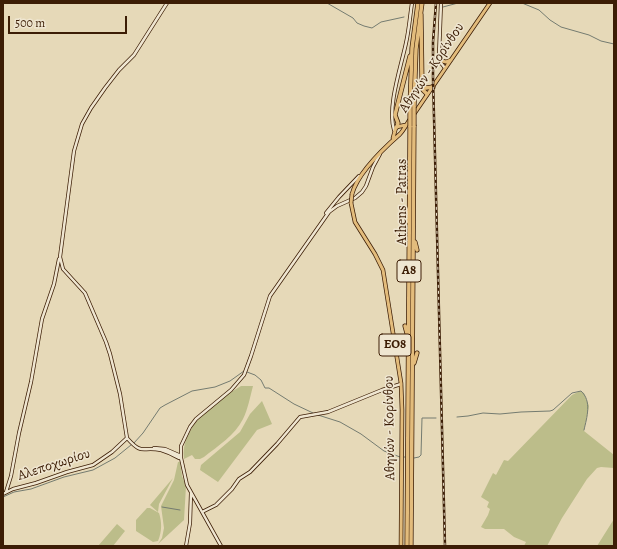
<!DOCTYPE html>
<html>
<head>
<meta charset="utf-8">
<style>
  body { margin:0 }
  #map { position:relative; width:617px; height:549px; overflow:hidden; background:#e6d9b8; font-family:Alegreya,serif }
  canvas { display:block }
  .frame { position:absolute; inset:0; border:4px solid #3c1d05; pointer-events:none }
  .scale { position:absolute; left:8px; top:16px; width:119px; height:18px; box-sizing:border-box; border:2px solid #3c1d05; border-top:0; padding-left:5px; font-size:12px; line-height:14px; white-space:nowrap; color:#3c1d05; -webkit-text-stroke:3px #efe6d1; paint-order:stroke }
</style>
</head>
<body>
<div id="map">
<canvas width="617" height="549"></canvas>
<div class="frame"></div>
<div class="scale">500 m</div>
</div>
<script>
const ctx = document.querySelector('canvas').getContext('2d');
ctx.lineJoin = 'round';
function fillPath(path, color) {
  ctx.fillStyle = color;
  ctx.fill(path, 'evenodd');
}
function strokePath(path, color, width, dash) {
  ctx.strokeStyle = color;
  ctx.lineWidth = width;
  ctx.lineCap = dash ? 'butt' : 'round';
  ctx.setLineDash(dash || []);
  ctx.stroke(path);
}
function drawText(font, color, halo, rows, align = 'center') {
  ctx.font = font + ' Alegreya,serif';
  ctx.lineWidth = 3;
  ctx.setLineDash([]);
  ctx.textBaseline = 'middle';
  ctx.strokeStyle = halo;
  ctx.fillStyle = color;
  for (const [text, x, y, turn = 0] of rows) {
    ctx.save();
    ctx.translate(x, y);
    ctx.rotate((+turn || 0) * Math.PI / 180);
    ctx.textAlign = isNaN(turn) ? turn : align;
    if (halo) ctx.strokeText(text, 0, 0);
    ctx.fillText(text, 0, 0);
    ctx.restore();
  }
}
fillPath(new Path2D(`
  M419,3L413,67L409,546L412,75L413,49Z
  M241,386H253C250,397 248,409 243,419C235,435 218,446 204,457L200,459H195L192,455L184,459C180,426 216,401 241,386Z
  M580,391L584,393L589,406L584,431L614,455V468L601,467L597,468L587,479L562,518L547,546H524L526,542L514,537L504,529H485L481,527L488,515L490,509L487,507L489,502L481,497L493,473L496,475L504,460L508,461L572,395Z
  M262,401L272,424L257,430L218,482L200,470L201,465L240,432L250,414Z
  M178,462H180L182,476L186,486L184,520L158,544L162,538L164,528L161,506L174,480Z
  M173,478L159,504L158,512L150,505Z
  M147,508H150L159,513C162,522 162,532 158,541L153,542L136,531V520Z
  M614,519V546H597Z
  M117,524L125,531L113,546H98Z`), '#bcbd8a');
strokePath(new Path2D(`
  M327,3L353,18L357,23L364,26L372,28L381,22L404,17
  M522,3L539,10L550,20L561,27L589,35L601,41L614,44
  M443,7L458,3
  M247,372L255,375L261,380L265,388H269L294,404L313,413
  M318,415L340,422L361,434L384,451L400,457
  M457,417L468,416L483,413L500,414L521,412L550,411L553,410L572,393L581,391C592,401 587,417 584,430
  M134,443L143,433L160,408L165,405L192,391L215,387L230,381L244,371
  M404,457H405
  M414,458L419,457L421,455L422,418H436
  M3,497L14,492L31,489L64,477L93,470L115,458L131,445
  M162,507L180,510`), '#747b70', 1);
const secondary = new Path2D(`
  M441,3L439,55L441,63L445,68
  M394,130C387,107 401,67 406,43C409,30 410,16 412,3
  M326,213L339,197L359,176
  M127,438L120,394L110,354L106,342L85,293L63,269L60,257L74,151L82,124L91,108L105,88L119,70L134,55L167,3
  M154,448L165,449L181,456
  M6,492L11,476L19,433L31,382L42,319L54,284L59,259
  M3,494L13,489L36,483L67,472L93,465L112,452L127,438C143,456 141,446 161,450C168,452 174,455 179,458H181
  M202,512L216,505L232,489L239,479L250,472L277,444L300,417L328,412L382,390L401,384
  M186,546L190,523L191,493
  M221,546L187,485L181,458V446L190,427L196,419L231,390L244,375L251,356L270,296L329,212L337,206L355,198L362,192L366,186L373,167L380,154`);
const primary = new Path2D(`
  M442,61L446,62L451,60
  M414,114L490,3
  M393,138L396,127L406,125
  M352,194C358,172 384,148 400,134C404,130 407,123 411,118
  M351,203L355,222L375,254L383,270L401,383L402,410L401,546`);
const highway = new Path2D(`
  M421,14L422,85L423,90L427,94
  M422,85L426,88L433,87
  M410,107L412,48L418,3
  M414,107L416,49L422,3
  M397,127L398,123L395,115L410,56
  M406,222L408,210
  M415,242L417,250
  M405,326L408,337
  M414,363L417,353
  M407,546L410,126
  M411,546L414,126`);
strokePath(secondary, '#3c1d05', 4);
strokePath(primary, '#3c1d05', 4.5);
strokePath(highway, '#3c1d05', 5);
strokePath(secondary, '#efe6d1', 2.5);
strokePath(primary, '#e3bc7c', 3);
strokePath(highway, '#e3bc7c', 3.5);
const rail = new Path2D(`
  M436,3L433,42V78L445,546`);
strokePath(rail, '#3c1d05', 2.5);
strokePath(rail, '#efe6d1', 1, [3]);
const primaryBridge = new Path2D(`
  M351,203L352,194`);
const highwayBridge = new Path2D(`
  M410,126V107
  M414,126V107`);
strokePath(primaryBridge, '#3c1d05', 4.5, []);
strokePath(highwayBridge, '#3c1d05', 5, []);
strokePath(primaryBridge, '#e3bc7c', 3);
strokePath(highwayBridge, '#e3bc7c', 3.5);
for (const [x, y, w] of [
  [409,271,24],
  [395,345,32]
]) {
  const box = new Path2D();
  box.roundRect(x - w / 2, y - 11, w, 22, 3);
  ctx.fillStyle = '#efe6d1';
  ctx.fill(box);
  strokePath(box, '#3c1d05', 1);
}
drawText('bold 13px', '#3c1d05', null, [
  ["Α8",409,271],
  ["ΕΟ8",395,345]
]);
drawText('14px', '#3c1d05', '#efe6d1', [
  ["Αθηνών - Κορίνθου",432,68,-56],
  ["Athens - Patras",403,202,-90],
  ["Αθηνών - Κορίνθου",390,428,-91],
  ["Αλεποχωρίου",54,465,-18]
]);
</script>
</body>
</html>
